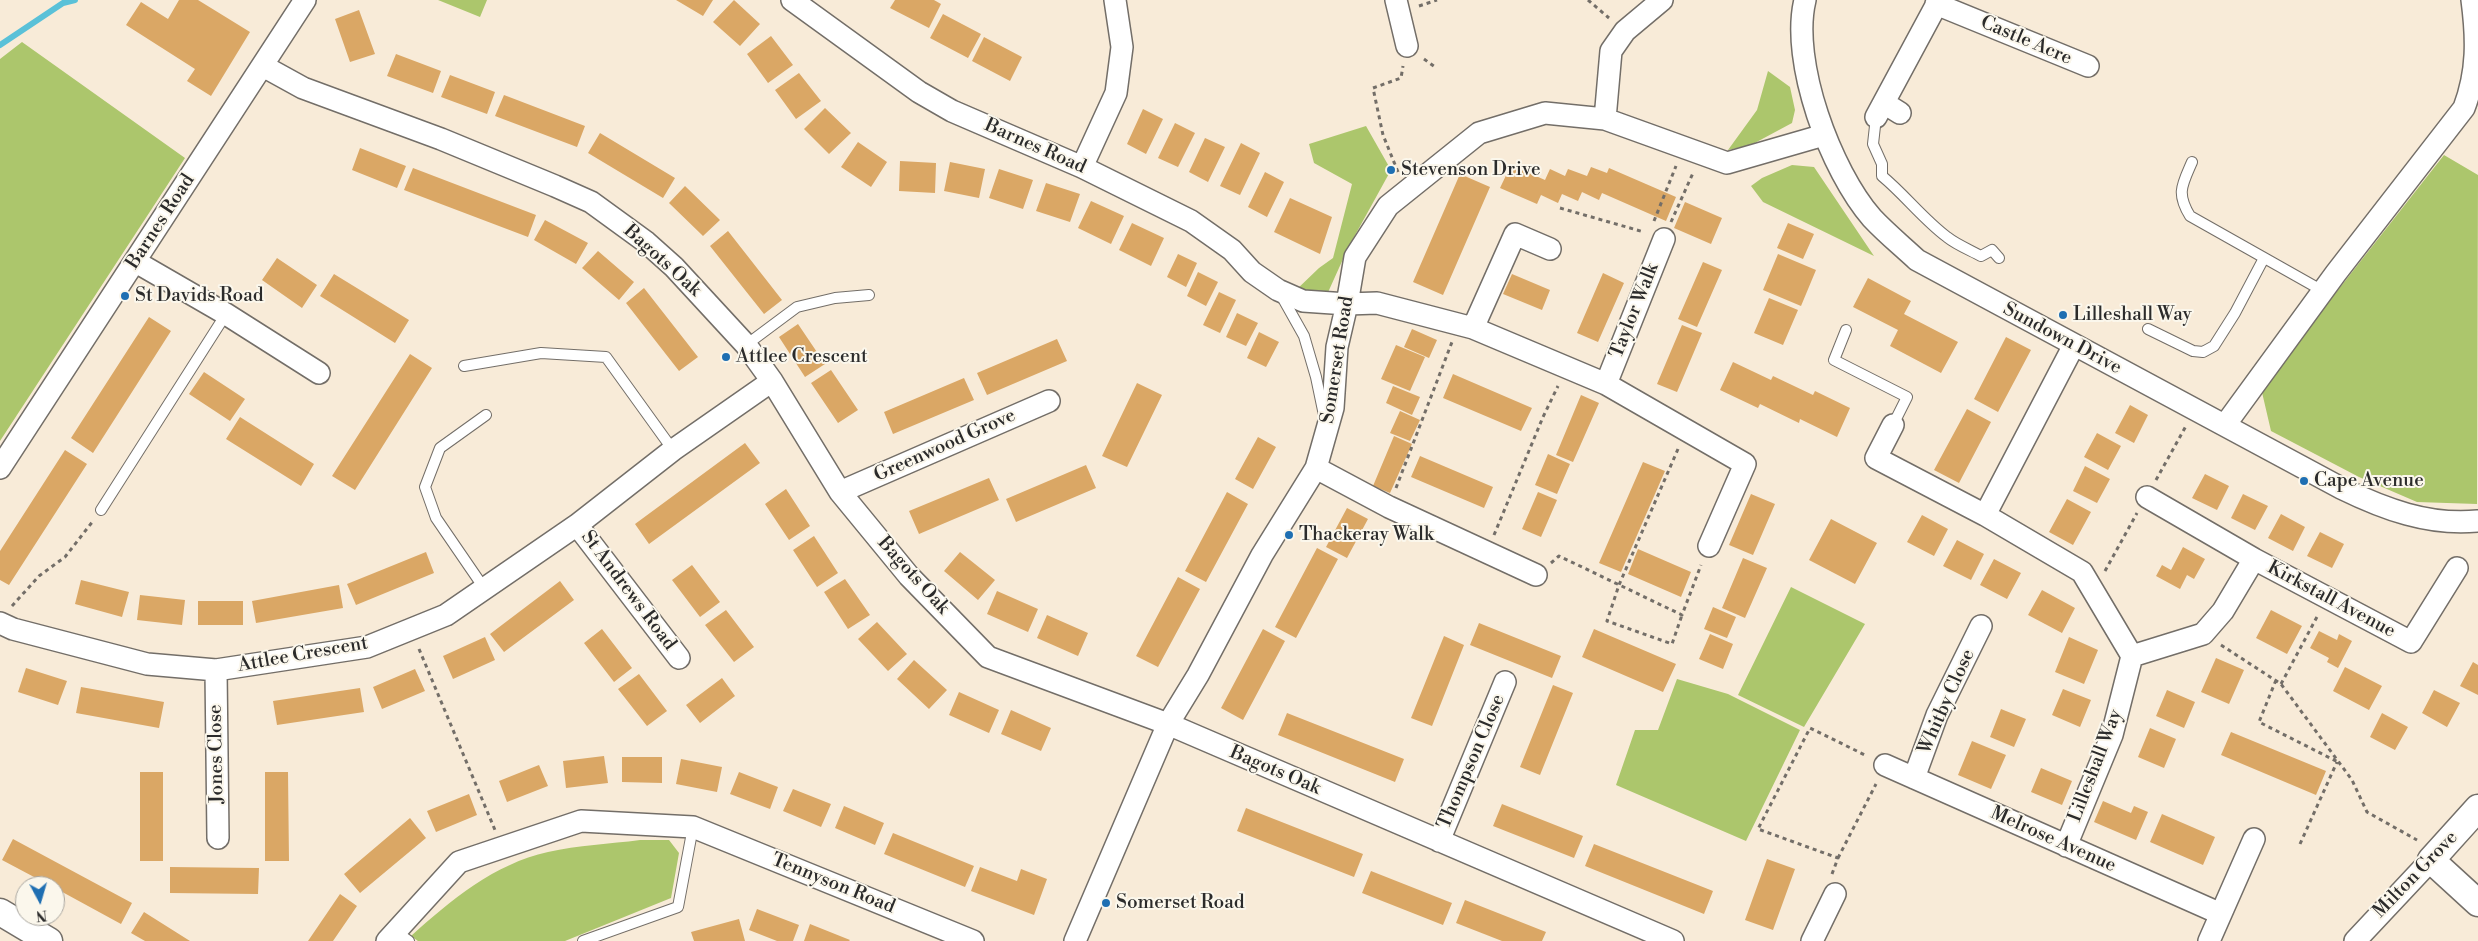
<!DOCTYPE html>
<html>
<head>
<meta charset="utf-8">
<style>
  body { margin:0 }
  #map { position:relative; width:2478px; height:941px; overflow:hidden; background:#f8ebd8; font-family:"Libre Bodoni",serif }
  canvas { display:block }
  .north { position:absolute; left:15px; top:876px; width:50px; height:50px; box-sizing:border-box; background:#fbf7ec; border:1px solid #a8a59f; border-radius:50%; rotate:174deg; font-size:14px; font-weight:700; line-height:20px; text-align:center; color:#2b2b2b }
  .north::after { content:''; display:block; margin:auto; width:18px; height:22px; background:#1f6fb2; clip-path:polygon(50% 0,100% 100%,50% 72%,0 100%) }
</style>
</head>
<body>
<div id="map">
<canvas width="2478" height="941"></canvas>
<div class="north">N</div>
</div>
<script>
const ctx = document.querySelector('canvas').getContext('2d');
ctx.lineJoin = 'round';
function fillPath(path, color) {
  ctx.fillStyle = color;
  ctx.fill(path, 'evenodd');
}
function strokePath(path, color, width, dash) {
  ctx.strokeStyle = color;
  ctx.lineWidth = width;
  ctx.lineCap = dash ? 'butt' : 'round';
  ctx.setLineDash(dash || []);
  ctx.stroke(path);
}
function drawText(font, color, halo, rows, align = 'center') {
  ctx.font = font + ' "Libre Bodoni",serif';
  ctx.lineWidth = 4;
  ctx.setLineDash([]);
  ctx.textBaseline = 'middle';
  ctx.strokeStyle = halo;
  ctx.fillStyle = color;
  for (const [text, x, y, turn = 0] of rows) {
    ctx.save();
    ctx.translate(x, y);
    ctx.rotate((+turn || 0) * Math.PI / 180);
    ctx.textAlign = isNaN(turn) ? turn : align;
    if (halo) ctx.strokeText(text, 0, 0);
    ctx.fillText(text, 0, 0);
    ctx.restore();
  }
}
fillPath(new Path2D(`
  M438,0H487L480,17Z
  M22,42L185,158L0,441V59Z
  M1768,71L1790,87L1795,110L1792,123L1751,145L1728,150L1757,110Z
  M1366,126L1391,170L1348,248L1325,299L1294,292L1319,268L1333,258L1352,184L1314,163L1309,144Z
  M2444,155L2478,175L2477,504L2417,502L2359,477L2271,431L2261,388Z
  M1792,165L1814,167L1874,256L1763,202L1751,186L1762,178Z
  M1791,587L1865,624L1804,727L1738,695Z
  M1677,679L1728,694L1800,730L1746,841L1616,785L1635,730H1658Z
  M640,840H669L679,853L671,898L565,941H418L411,936C451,900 494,864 548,852C578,845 610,844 640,840Z`), '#acc66c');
strokePath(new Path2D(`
  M0,45L63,3L75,0`), '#5ac1d8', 6);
fillPath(new Path2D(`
  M179,0H198L250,32L211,96L187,81L195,69L126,25L141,2L168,19Z
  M676,0H713L703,16Z
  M734,0L760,24L740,46L713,22Z
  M895,0H934L941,4L929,28L890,8Z
  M359,10L375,54L350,62L335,19Z
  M943,14L981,34L968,58L930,38Z
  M771,36L793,65L768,83L747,54Z
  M984,37L1022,57L1010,81L972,61Z
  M396,54L441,71L433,93L387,76Z
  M799,73L821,101L796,119L775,90Z
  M450,75L495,92L487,114L441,97Z
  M504,95L585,126L577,147L495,116Z
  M825,108L851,133L829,154L804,129Z
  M1143,109L1163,119L1146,154L1127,144Z
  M1175,123L1195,133L1178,167L1158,158Z
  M600,133L675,178L663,198L588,153Z
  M1205,138L1225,147L1208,182L1189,172Z
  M858,142L887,162L871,187L841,167Z
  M1241,143L1260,153L1240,195L1220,186Z
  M360,148L406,166L397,188L352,170Z
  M900,161L936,163L935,193L899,191Z
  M950,162L985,169L979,198L944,191Z
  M1511,165L1545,180L1550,169L1565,176L1568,169L1587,176L1591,167L1607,173L1609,168L1676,197L1666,221L1602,193L1599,200L1582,192L1578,201L1562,194L1558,203L1541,195L1537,204L1500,188Z
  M413,168L536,215L528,237L404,190Z
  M999,169L1033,180L1023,209L989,198Z
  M1265,172L1284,182L1267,217L1248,207Z
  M1460,174L1490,187L1443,295L1413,282Z
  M1046,183L1080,194L1070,222L1036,211Z
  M685,186L720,220L703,236L669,203Z
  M1290,198L1332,217L1320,254L1274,232Z
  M1091,201L1124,216L1111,244L1078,228Z
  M1685,202L1722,218L1711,244L1674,228Z
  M545,220L588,243L576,264L534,240Z
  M1132,223L1164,238L1151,266L1119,250Z
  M1788,223L1814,234L1803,259L1777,248Z
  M728,231L782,300L764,314L710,246Z
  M598,251L634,282L619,300L582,268Z
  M1178,254L1197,263L1186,287L1167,277Z
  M1778,254L1816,270L1801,306L1763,290Z
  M277,258L317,285L302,308L262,280Z
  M1703,262L1722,270L1697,327L1678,319Z
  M1198,272L1218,282L1206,306L1187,296Z
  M1603,273L1624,283L1598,342L1577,333Z
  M334,274L409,320L395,343L320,296Z
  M1512,274L1550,290L1542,310L1503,294Z
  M1868,278L1911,301L1904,314L1958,342L1941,373L1890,346L1898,330L1853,307Z
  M644,288L698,357L679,371L626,303Z
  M1219,292L1236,300L1220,333L1203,325Z
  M1769,298L1798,310L1783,345L1754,333Z
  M1237,313L1258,323L1246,346L1226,337Z
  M149,317L171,331L93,453L71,438Z
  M798,324L825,364L805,377L779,337Z
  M1682,325L1702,333L1677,392L1657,384Z
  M1412,329L1437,340L1429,358L1404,347Z
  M1259,332L1279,342L1266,367L1247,358Z
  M2006,337L2031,350L1998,412L1974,399Z
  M1057,339L1067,361L987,395L977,373Z
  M1396,345L1425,357L1410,391L1381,379Z
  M410,354L432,368L355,490L332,476Z
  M1733,362L1771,380L1773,376L1813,395L1815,391L1850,408L1837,437L1800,419L1799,423L1760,404L1758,408L1720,390Z
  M831,370L858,410L838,423L811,383Z
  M204,372L245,399L230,421L189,394Z
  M1453,374L1532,408L1521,431L1443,398Z
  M964,378L974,400L893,434L884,412Z
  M1137,383L1162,395L1127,467L1102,456Z
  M1393,386L1420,397L1412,415L1386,403Z
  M1581,395L1599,403L1573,462L1556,455Z
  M2130,405L2148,415L2134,443L2115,433Z
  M1967,409L1991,422L1959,483L1934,470Z
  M1400,411L1420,420L1410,441L1390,433Z
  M240,417L314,464L301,486L226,439Z
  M2097,433L2121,446L2108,470L2084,457Z
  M1394,436L1412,444L1390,493L1373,486Z
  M1258,437L1276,447L1253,489L1235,479Z
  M745,443L760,463L649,544L635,524Z
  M65,450L87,464L9,585L0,580V551Z
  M1548,454L1570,464L1557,494L1535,485Z
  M1420,456L1493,487L1484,508L1411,477Z
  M1643,462L1665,471L1621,572L1599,563Z
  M1086,465L1096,488L1016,522L1006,499Z
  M2085,466L2110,479L2097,503L2073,491Z
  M2205,474L2229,486L2217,510L2192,498Z
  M989,478L999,500L919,534L909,511Z
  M786,489L810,526L789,540L765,504Z
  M1227,492L1248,504L1206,582L1185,571Z
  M1538,492L1557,500L1541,537L1522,529Z
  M1751,494L1775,504L1753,555L1729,545Z
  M2243,494L2268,506L2255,530L2231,518Z
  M2067,499L2091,512L2073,545L2049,532Z
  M1347,508L1368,519L1347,558L1326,547Z
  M2281,514L2305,527L2293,551L2268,538Z
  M1922,515L1948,529L1934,556L1907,542Z
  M1831,519L1877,543L1855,584L1809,560Z
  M2320,532L2344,544L2332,568L2307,556Z
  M814,536L838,573L817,587L793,550Z
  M1957,540L1984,554L1971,580L1943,566Z
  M2183,547L2205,559L2194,579L2187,575L2180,589L2156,576L2162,565L2171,570Z
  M1317,548L1338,559L1296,638L1275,627Z
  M1638,549L1691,572L1681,597L1628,574Z
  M426,552L434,573L356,605L347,584Z
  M960,552L995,580L978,600L944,571Z
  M1743,558L1767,568L1745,618L1722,608Z
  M1994,559L2021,573L2007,599L1980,585Z
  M692,565L720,602L700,617L672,580Z
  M1178,577L1200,589L1158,667L1136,656Z
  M845,579L870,615L848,629L824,592Z
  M81,580L129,592L122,617L75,604Z
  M560,581L574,600L504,652L490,634Z
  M339,585L343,608L256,623L252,601Z
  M2042,590L2075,608L2062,633L2028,615Z
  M997,591L1038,609L1028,632L987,614Z
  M140,595L185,600L182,625L137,620Z
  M198,601H243V625H198Z
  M1713,607L1736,617L1727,638L1704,629Z
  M726,610L754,647L734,662L705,625Z
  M2271,610L2302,626L2287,654L2256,638Z
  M1047,615L1088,633L1078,656L1037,638Z
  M877,622L907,654L888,671L858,639Z
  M1479,623L1561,656L1552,678L1470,645Z
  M602,629L632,668L614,682L584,643Z
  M1263,629L1285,641L1243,720L1221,708Z
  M1594,629L1676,664L1663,692L1582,657Z
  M2319,631L2337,640L2339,634L2352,641L2338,668L2327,662L2329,658L2310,648Z
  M1710,634L1733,644L1723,669L1699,659Z
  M1444,636L1464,645L1432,726L1411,718Z
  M485,637L495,660L453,679L443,656Z
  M2069,637L2098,650L2084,684L2055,672Z
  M2216,658L2244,670L2229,704L2201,692Z
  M914,660L947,690L929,709L897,679Z
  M2473,662L2478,665V695L2460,686Z
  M2345,667L2382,686L2369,710L2333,691Z
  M26,668L67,681L58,705L18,692Z
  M415,669L425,691L382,709L373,687Z
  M639,674L667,711L647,726L618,689Z
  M722,678L735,696L700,723L686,705Z
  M1553,685L1573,693L1540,775L1520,767Z
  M81,687L164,702L159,728L76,713Z
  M360,688L364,712L277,725L273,701Z
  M2063,689L2091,700L2080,727L2052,715Z
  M2167,690L2195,702L2184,728L2156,716Z
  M2434,690L2460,703L2447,727L2422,713Z
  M959,692L999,710L989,733L949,715Z
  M2001,709L2026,719L2014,747L1990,737Z
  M1011,710L1051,728L1041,751L1001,734Z
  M1287,713L1404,759L1395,782L1278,735Z
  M2382,713L2408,727L2395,750L2370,737Z
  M2150,728L2176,739L2164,768L2138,757Z
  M2231,732L2326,771L2316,795L2221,755Z
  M1972,741L2006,755L1991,789L1958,775Z
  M604,756L608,783L566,788L563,761Z
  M622,757H662V783L622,782Z
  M681,759L722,767L717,792L676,784Z
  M539,765L548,786L507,802L499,781Z
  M2041,768L2072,781L2062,805L2031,792Z
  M140,772H163V861H140Z
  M265,772H288L289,861H265Z
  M739,772L778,787L770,809L730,794Z
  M793,789L831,804L821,827L783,811Z
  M469,794L477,815L436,832L427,811Z
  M2103,801L2131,813L2134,806L2148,812L2136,840L2094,822Z
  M1502,804L1583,836L1574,858L1493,826Z
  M844,806L884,823L875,845L835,828Z
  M1246,808L1363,854L1354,877L1237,831Z
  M2162,814L2215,837L2203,865L2150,842Z
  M410,818L426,838L360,893L344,874Z
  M893,833L974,866L965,887L884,854Z
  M13,839L132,903L121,924L55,888V886H51L2,860Z
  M1594,844L1713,891L1704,914L1585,866Z
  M1767,859L1795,869L1773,930L1745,920Z
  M170,867L259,868L258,894L170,893Z
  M980,867L1017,881L1021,869L1047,879L1034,915L971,891Z
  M1371,871L1452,903L1443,925L1362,893Z
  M340,894L357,906L333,941H308Z
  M1465,900L1546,932L1542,941H1502L1456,923Z
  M757,909L799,925L793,941H777L749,930Z
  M144,912L190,941H145L131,933Z
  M739,919L745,941H694L691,932Z
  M810,924L850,940L849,941H804Z`), '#daa765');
const service = new Path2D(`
  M1876,117L1873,144L1882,164V176C1905,195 1923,219 1947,237C1957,245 1970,250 1981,256L1992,250L1999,258
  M2192,162C2182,185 2176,193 2190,216L2323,291
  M1281,295L1304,336L1316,377L1325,420
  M2148,329L2193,351L2203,352L2214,346L2235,313L2264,258
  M1846,330L1834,360L1907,397L1893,425
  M746,345L797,307L835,298L869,295
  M464,366L541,353L606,357L673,450
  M101,510L226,314
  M484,588L436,518L425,487L440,448L486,415
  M395,931L409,941
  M583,941L678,907L693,827`);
const minor = new Path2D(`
  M792,0L919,92L952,111L1082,167L1191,221L1232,250L1252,272L1278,290L1303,301L1347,304L1377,303L1473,328L1606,384L1745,464L1709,546
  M1396,0L1407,46
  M1805,0C1790,62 1831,171 1872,218C1886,233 1902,246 1917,260L2341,488C2384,509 2429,526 2478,521
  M1936,4L2088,66
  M263,66L303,88L441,139L555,186L591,202L646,242L674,267L746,345L772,381L840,492L909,576L988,657L1168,724L1673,941
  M1884,103L1900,113
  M1876,117L1939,0
  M1605,119L1611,51L1625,31L1662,0
  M1082,167L1116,93L1122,47L1115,0
  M136,262L226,314L319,373
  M1473,328L1515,234L1550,249
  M1606,384L1664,239
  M1893,425L1876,458L1985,515L2074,345
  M2225,425L2336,273L2464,108C2478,71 2477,38 2472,0
  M0,468L305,0
  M1316,468L1389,507L1536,575
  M840,492L1049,401
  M1985,515L2082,572L2132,656L2112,735L2066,846
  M577,525L679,658
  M2254,559L2411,642L2457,568
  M0,623L13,629L147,664L216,670L367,647L446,615L577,525L673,450L772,381
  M2132,656L2203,634L2223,611L2254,559L2147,497
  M216,670L218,838
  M1885,765L2221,914
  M1914,778L1937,715L1981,626
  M1439,841L1505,682
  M387,941L459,862L581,821L693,827L973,941
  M1075,941L1168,724L1198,675L1262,555L1316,468L1333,408L1337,347L1347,304L1355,257L1388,206L1479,133L1545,113L1605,119L1727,163L1824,135
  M1812,941L1835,894
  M2209,941L2254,839
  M2355,941L2431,860`);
const tertiary = new Path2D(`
  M2478,808L2431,860L2478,903
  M0,912L49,941`);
strokePath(service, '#736e68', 12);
strokePath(minor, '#736e68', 24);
strokePath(tertiary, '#736e68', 29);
strokePath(new Path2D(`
  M1588,0L1609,18
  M1419,6L1437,0
  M1424,59L1435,67
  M1398,172L1383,135L1373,88L1401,78L1403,66
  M1560,208L1644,232
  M1654,221L1676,166
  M1671,222L1693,173
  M1678,449L1619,585L1607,621L1672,644L1682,615
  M2156,480L2186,426
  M1396,488L1452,342
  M1494,535L1543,417L1558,386
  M1551,563L1559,556L1682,615L1701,565
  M2105,571L2137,513
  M12,606L39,576L65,557L93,521
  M2221,645L2281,684L2352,780L2367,812L2417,840
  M419,649L495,830
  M2276,680L2259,722L2340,763
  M2281,684L2318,615
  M2300,844L2337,762
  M1838,858L1876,784
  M1832,874L1838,858L1758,829L1810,728L1867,756`), '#736e68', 3, [4, 4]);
strokePath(service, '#fff', 10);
strokePath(minor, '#fff', 21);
strokePath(tertiary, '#fff', 26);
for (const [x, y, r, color] of [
  [1391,170,5,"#1f6fb2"],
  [125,296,5,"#1f6fb2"],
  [2063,315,5,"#1f6fb2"],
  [726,357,5,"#1f6fb2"],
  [2304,481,5,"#1f6fb2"],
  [1289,535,5,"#1f6fb2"],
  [1106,903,5,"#1f6fb2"]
]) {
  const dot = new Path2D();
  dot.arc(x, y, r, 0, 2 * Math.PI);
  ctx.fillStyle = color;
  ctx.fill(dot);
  strokePath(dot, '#fbf7ec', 2);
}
drawText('19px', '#2b2b2b', '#fbf7ec', [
  ["Castle Acre",2026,41,23],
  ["Barnes Road",1035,147,24],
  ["Barnes Road",161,222,-57],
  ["Bagots Oak",662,261,42],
  ["Taylor Walk",1635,311,-68],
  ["Sundown Drive",2062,339,28],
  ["Somerset Road",1338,360,-81],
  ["Greenwood Grove",945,446,-24],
  ["Bagots Oak",913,576,48],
  ["St Andrews Road",628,591,53],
  ["Kirkstall Avenue",2331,600,28],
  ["Attlee Crescent",303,655,-10],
  ["Whitby Close",1947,702,-66],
  ["Jones Close",217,754,-91],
  ["Thompson Close",1472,762,-67],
  ["Lilleshall Way",2096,766,-69],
  ["Bagots Oak",1275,771,23],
  ["Melrose Avenue",2053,840,24],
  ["Milton Grove",2416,875,-46],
  ["Tennyson Road",833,884,22]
]);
drawText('19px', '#2b2b2b', '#fbf7ec', [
  ["Stevenson Drive",1401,170],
  ["St Davids Road",135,296],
  ["Lilleshall Way",2073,315],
  ["Attlee Crescent",736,357],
  ["Cape Avenue",2314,481],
  ["Thackeray Walk",1299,535],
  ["Somerset Road",1116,903]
], 'left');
</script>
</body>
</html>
